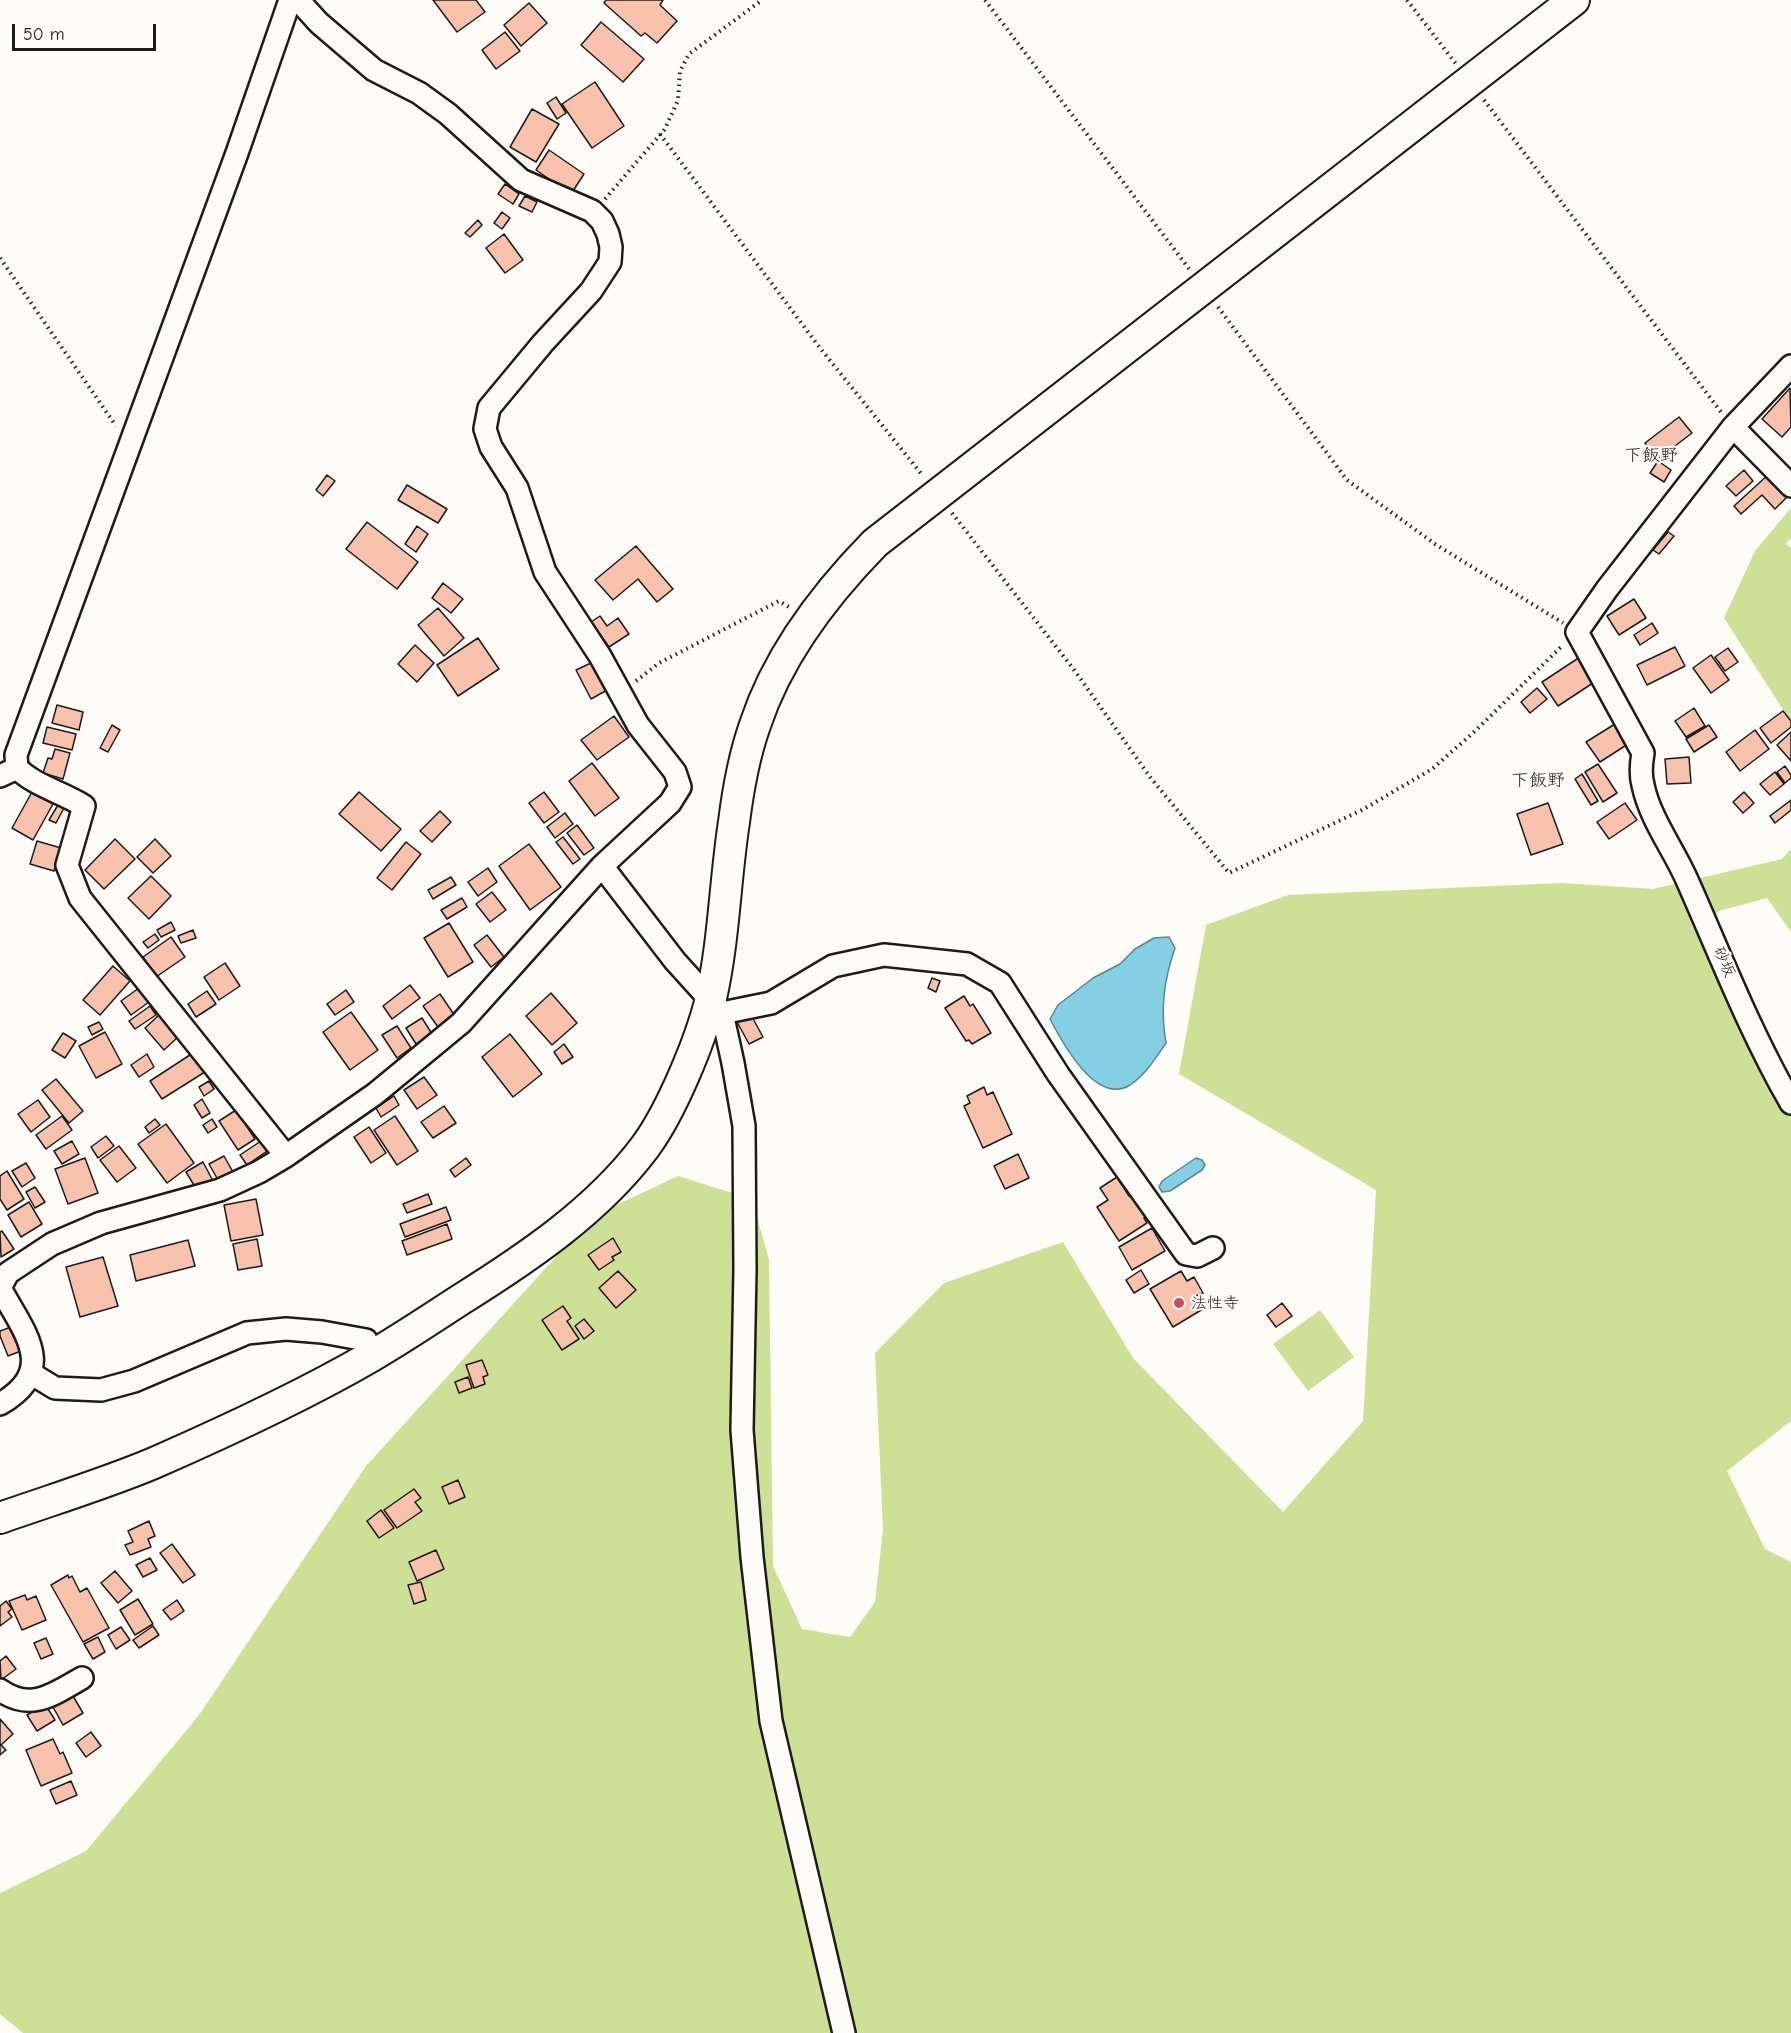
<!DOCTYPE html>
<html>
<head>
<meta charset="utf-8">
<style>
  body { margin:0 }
  #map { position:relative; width:1791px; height:2033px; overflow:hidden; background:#fdfcf7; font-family:"Comic Neue",sans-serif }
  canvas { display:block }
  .scale { position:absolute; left:12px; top:24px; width:144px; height:27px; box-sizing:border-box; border:3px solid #1c1c1c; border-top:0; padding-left:8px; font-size:18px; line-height:21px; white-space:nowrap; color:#1c1c1c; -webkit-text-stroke:4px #fdfcf7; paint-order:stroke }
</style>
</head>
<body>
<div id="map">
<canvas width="1791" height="2033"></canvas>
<div class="scale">50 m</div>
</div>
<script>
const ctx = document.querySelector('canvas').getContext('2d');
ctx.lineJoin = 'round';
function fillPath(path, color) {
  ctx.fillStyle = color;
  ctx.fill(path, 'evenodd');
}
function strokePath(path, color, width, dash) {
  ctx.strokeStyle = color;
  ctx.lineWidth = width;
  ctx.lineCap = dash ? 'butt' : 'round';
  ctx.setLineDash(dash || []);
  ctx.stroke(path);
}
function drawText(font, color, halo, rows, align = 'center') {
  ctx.font = font + ' "Comic Neue","Klee One",sans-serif';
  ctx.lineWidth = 4.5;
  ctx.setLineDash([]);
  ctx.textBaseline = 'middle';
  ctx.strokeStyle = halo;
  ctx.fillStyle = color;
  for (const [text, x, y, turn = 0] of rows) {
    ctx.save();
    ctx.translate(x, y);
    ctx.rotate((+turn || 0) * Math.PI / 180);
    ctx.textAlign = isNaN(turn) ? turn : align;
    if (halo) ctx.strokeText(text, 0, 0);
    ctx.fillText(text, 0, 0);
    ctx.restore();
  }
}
fillPath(new Path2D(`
  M1791,508V538L1786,544L1791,548V722L1724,618L1755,551Z
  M1791,849V932L1767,898L1719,911L1699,930L1791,1102V1421L1727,1471L1765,1549L1791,1562V2033H23L0,2014V1893L86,1851L199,1715L366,1466L593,1216L678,1176L752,1199L769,1260L773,1566L802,1629L850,1637L875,1602L883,1529L875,1353L944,1283L1063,1242L1133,1358L1283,1512L1363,1421L1376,1190L1179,1074L1206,925L1288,895L1562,883L1653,889L1782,859Z
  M1320,1310L1354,1357L1308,1391L1273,1344Z`), '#cde196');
const water = new Path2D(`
  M1169,937L1175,948C1164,980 1160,1009 1166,1043C1156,1058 1145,1075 1130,1085C1096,1106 1062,1042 1050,1019L1058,1005L1093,978L1120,964L1135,949L1154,938Z
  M1196,1158L1202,1160L1205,1165L1202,1170L1170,1191L1162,1192L1159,1187L1162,1181Z`);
fillPath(water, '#84cfe4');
strokePath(water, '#5a8794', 1.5);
const building = new Path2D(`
  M433,0H476L485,12L457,32Z
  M606,0H663L660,5L677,21L657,43L645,33L641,36L604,3Z
  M529,3L547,23L521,46L504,25Z
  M601,22L644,59L623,82L581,45Z
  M505,32L520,51L496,69L482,50Z
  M595,82L624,126L592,148L562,104Z
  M556,97L566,113L557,119L547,103Z
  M532,109L559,124L536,162L510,147Z
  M549,150L584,174L571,194L536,170Z
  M505,184L519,194L513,204L498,194Z
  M525,196L537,202L532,212L519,206Z
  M502,212L510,218L502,229L494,223Z
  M478,220L482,225L470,237L465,233Z
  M504,234L523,260L505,273L486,248Z
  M1790,388L1791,427L1782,437L1762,419Z
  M1679,417L1692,433L1658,459L1645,443Z
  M1658,461L1671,470L1664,482L1650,473Z
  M1744,470L1753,481L1736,496L1726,486Z
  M1770,473L1790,494L1775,509L1762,495L1741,514L1734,506Z
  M327,475L335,481L323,496L316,490Z
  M407,485L447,509L438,523L398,500Z
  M367,522L418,562L397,589L346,549Z
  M417,526L428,534L416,552L405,544Z
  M1668,532L1674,536L1659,554L1653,550Z
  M636,546L673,589L657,602L638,579L613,600L595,580Z
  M443,583L463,599L451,613L432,598Z
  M1634,599L1646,618L1619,635L1607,616Z
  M438,608L464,638L444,656L418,625Z
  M600,616L607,626L618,618L629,634L609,647L591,622Z
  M1652,623L1658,633L1640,645L1634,635Z
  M478,638L499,669L458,696L437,665Z
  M415,645L434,663L417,682L398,664Z
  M1675,647L1685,666L1647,685L1637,665Z
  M1728,648L1738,662L1725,671L1715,657Z
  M1711,655L1729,680L1711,693L1693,668Z
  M1580,657L1596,681L1558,706L1542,682Z
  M593,662L607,690L591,699L576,670Z
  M1537,688L1547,699L1530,713L1521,702Z
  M57,705L83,712L79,730L52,723Z
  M1694,708L1705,726L1686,737L1675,721Z
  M1783,711L1791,721V727L1771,743L1760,728Z
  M614,716L629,737L597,760L581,740Z
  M1615,724L1628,744L1600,762L1586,742Z
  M112,725L120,730L108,752L100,748Z
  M1709,725L1717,737L1694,752L1686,739Z
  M47,727L76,734L72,750L43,743Z
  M1755,730L1769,749L1740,771L1726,752Z
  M1791,732V761L1777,745Z
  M55,749L70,753L63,779L43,773L48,758L52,759Z
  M1689,757L1691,783L1667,784L1665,759Z
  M592,763L619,798L595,816L569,781Z
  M1598,764L1617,793L1603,802L1585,772Z
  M1785,766L1791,775V778L1785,783L1777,772Z
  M1775,772L1784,784L1770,795L1760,784Z
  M1582,774L1598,801L1591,805L1575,779Z
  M32,792L53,804L33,840L12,828Z
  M359,792L401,829L381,851L339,814Z
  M544,792L559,812L544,823L529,803Z
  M1744,792L1754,803L1743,813L1733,802Z
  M1791,800V810L1775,823L1770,816Z
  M1548,803L1563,844L1531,855L1517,814Z
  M1625,803L1637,820L1609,839L1597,822Z
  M58,805L64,808L56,823L49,820Z
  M440,811L451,822L432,842L420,831Z
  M565,813L573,824L555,838L547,827Z
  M577,825L594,848L584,855L567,833Z
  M563,837L580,859L573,864L556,842Z
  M115,839L135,859L104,889L85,870Z
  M155,839L171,856L153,873L137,857Z
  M37,841L61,848L54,871L30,864Z
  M406,842L421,854L392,890L377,878Z
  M529,844L561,887L530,910L499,866Z
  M488,868L497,882L478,896L468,882Z
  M151,876L171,896L149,919L128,898Z
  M451,877L456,885L433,899L428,890Z
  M492,892L506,910L490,922L476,904Z
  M462,898L467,907L447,919L441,910Z
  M171,922L175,930L161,937L157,930Z
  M449,923L473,962L448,977L424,938Z
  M193,930L196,938L181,943L178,936Z
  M155,934L159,940L148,948L143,942Z
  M487,935L504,957L491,967L474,945Z
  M171,937L185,957L156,977L143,957Z
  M225,963L240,986L219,1000L204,977Z
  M113,966L130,981L100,1015L83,1000Z
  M932,978L940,981L936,992L928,988Z
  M410,985L420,998L392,1019L383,1006Z
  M139,988L149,1002L131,1015L121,1001Z
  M346,990L354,1002L335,1015L327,1004Z
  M207,991L216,1004L196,1017L188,1004Z
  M551,993L577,1023L552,1045L526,1016Z
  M440,994L455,1016L438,1027L423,1006Z
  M964,996L970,1006L973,1004L991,1033L972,1044L969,1040L966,1041L945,1008Z
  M150,1006L156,1015L135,1029L129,1021Z
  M351,1012L378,1050L350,1070L323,1032Z
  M159,1015L178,1037L164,1050L145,1028Z
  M751,1015L763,1037L749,1044L737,1022Z
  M422,1018L432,1034L416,1044L406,1028Z
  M99,1022L103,1029L92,1035L88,1027Z
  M397,1026L411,1048L397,1058L382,1035Z
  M105,1032L122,1064L96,1078L79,1046Z
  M63,1033L76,1041L65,1058L52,1050Z
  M510,1034L542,1074L513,1097L482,1057Z
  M564,1044L573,1057L562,1064L554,1052Z
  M196,1051L208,1070L162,1099L150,1081Z
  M147,1054L154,1067L139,1077L131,1065Z
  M424,1077L437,1095L417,1109L404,1090Z
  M56,1079L83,1111L69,1123L42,1090Z
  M209,1081L214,1089L204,1096L199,1087Z
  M984,1087L987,1095L993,1092L1012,1134L983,1148L964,1106L970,1103L967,1096Z
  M394,1096L399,1105L381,1117L376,1108Z
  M202,1099L210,1113L202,1118L194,1105Z
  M38,1100L50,1117L31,1132L18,1114Z
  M444,1106L456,1123L433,1138L421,1122Z
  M236,1110L255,1139L238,1150L219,1121Z
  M62,1116L72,1130L46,1149L36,1135Z
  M395,1116L418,1151L397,1165L374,1130Z
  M155,1119L160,1125L149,1133L145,1127Z
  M212,1119L217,1127L208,1133L203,1125Z
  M166,1124L194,1163L167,1183L138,1144Z
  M369,1127L386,1153L371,1163L354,1137Z
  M106,1136L114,1146L98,1158L91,1147Z
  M72,1141L79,1154L62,1164L54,1151Z
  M261,1141L267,1151L247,1165L240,1155Z
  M119,1146L136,1168L117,1182L100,1160Z
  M1018,1154L1029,1178L1005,1189L994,1166Z
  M224,1156L233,1172L218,1180L209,1164Z
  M85,1158L98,1193L68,1204L55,1169Z
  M466,1158L471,1165L455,1177L450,1170Z
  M203,1162L213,1181L197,1190L186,1172Z
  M26,1163L35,1178L22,1187L12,1171Z
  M7,1171L24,1199L7,1210L0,1199V1176Z
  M1117,1177L1129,1196L1134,1193L1149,1215L1144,1218L1147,1223L1119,1241L1097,1207L1108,1200L1100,1188Z
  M35,1187L45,1202L35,1208L26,1192Z
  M428,1194L432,1204L407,1213L403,1204Z
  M256,1199L263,1235L231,1241L224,1205Z
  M29,1202L42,1224L21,1237L8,1215Z
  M446,1207L451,1220L405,1237L400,1224Z
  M447,1224L452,1239L407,1255L402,1241Z
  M1152,1228L1165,1251L1132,1270L1119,1247Z
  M2,1231L14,1249L1,1257L0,1232Z
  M613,1238L621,1252L612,1257L614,1260L599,1270L588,1255Z
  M257,1239L262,1266L238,1270L233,1244Z
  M188,1240L195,1266L136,1281L130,1255Z
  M103,1257L118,1306L80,1317L66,1267Z
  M1141,1270L1149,1284L1134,1293L1126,1280Z
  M618,1271L636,1290L616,1308L599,1288Z
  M1181,1271L1187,1281L1194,1277L1203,1293L1196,1296L1203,1309L1173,1327L1150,1289Z
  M1282,1303L1292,1316L1276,1327L1267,1315Z
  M563,1306L571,1318L567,1321L579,1339L562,1350L542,1320Z
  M584,1319L594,1331L584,1339L575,1326Z
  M11,1327L21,1351L8,1356L0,1336V1331Z
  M482,1360L488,1375L483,1377L485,1384L474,1388L466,1365Z
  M468,1377L472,1388L459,1393L455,1382Z
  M458,1480L465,1497L449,1504L442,1487Z
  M414,1489L421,1498L415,1502L422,1511L397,1528L384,1510Z
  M381,1510L394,1528L379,1538L367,1521Z
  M149,1521L155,1536L148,1539L151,1547L130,1555L125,1545L133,1542L128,1531Z
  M172,1544L195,1575L183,1583L160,1553Z
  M436,1550L444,1569L417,1581L409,1562Z
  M150,1558L157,1570L143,1577L136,1565Z
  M115,1571L132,1591L118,1603L101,1583Z
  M68,1575L69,1578L72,1576L80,1592L87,1588L109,1628L83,1642L51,1585Z
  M421,1582L426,1600L414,1604L408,1585Z
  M25,1595L27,1600L36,1596L46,1620L22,1630L9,1601Z
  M138,1599L153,1624L135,1635L120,1610Z
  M177,1600L184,1611L171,1620L163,1610Z
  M6,1601L12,1609L8,1612L12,1617L0,1626V1606Z
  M153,1626L159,1635L139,1648L133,1640Z
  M121,1627L130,1640L116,1649L108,1635Z
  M98,1637L105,1652L93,1659L84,1644Z
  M46,1638L53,1654L41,1659L34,1643Z
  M6,1656L16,1669L1,1680L0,1661Z
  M73,1696L83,1713L63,1725L53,1707Z
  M45,1704L55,1720L37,1731L27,1715Z
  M0,1719L13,1734L1,1745L6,1750L0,1755Z
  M91,1732L101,1746L86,1757L76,1743Z
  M53,1739L60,1754L63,1752L72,1773L41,1786L26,1750Z
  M71,1781L77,1795L56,1804L50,1790Z`);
fillPath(building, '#f8c1ab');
strokePath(building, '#1c1c1c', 1.5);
const street = new Path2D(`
  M1791,366L1733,427L1607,589L1577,632L1643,753C1641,764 1640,774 1643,785C1650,819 1673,848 1687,880C1720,954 1750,1032 1791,1103
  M1733,427L1791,486
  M0,776L17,768
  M602,866L675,961L722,1013L733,1063L744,1126L745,1269L742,1430L752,1557L771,1721L844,2033
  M722,1013L771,1003L833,966L884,955L967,964L1000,983L1058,1074L1186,1254L1197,1256L1213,1248
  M286,1156L80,898L67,865L84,806C62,792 35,786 17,768L16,755L237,153L290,0
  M32,1374L55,1388L101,1390L134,1381L247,1333L286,1329L322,1332L366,1340L371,1357
  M0,1404C59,1370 24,1332 0,1288L8,1273L52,1244L101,1223L220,1190L259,1172L286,1156L375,1094L461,1023L602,866L670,803L680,787L675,772L638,725L600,656L545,572L517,488L491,447L485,429L489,408L543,343L591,291L610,262L611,247L608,234L602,221L592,211L521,180L448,114L419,93L374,70L319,23L298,0
  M0,1690C31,1712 54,1694 82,1678`);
const secondary = new Path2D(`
  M0,1518C51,1500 104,1484 154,1463C227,1431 301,1397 370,1357C401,1339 431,1319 460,1300C527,1258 597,1211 645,1147C671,1112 701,1040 711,998C724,941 725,880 734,822C738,790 744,756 755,725C778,655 824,595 875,543L1574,0`);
strokePath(street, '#1c1c1c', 26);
strokePath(secondary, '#1c1c1c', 34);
strokePath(new Path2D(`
  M985,0L1190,270
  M1407,0L1456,64
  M1484,100L1721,412
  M660,134L820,348L923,476
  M605,199L665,129L678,100L680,71L689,54L762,0
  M0,258L116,426
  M1218,307L1347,480L1435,544L1563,623
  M952,513L1075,671L1150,777L1229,873L1362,810L1432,769L1473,733L1562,646
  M636,681L659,663L779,601L789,607`), '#1c1c1c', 4, [1.5, 4.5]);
strokePath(street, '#fdfcf7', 21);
strokePath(secondary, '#fdfcf7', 30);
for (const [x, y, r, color] of [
  [1179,1303,6,"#d1495b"]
]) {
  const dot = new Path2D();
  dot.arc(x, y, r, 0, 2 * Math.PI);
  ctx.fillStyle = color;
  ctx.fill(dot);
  strokePath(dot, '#fdfcf7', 2);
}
drawText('16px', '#1c1c1c', '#fdfcf7', [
  ["砂坂",1724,962,66]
]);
drawText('16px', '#1c1c1c', '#fdfcf7', [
  ["法性寺",1191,1303]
], 'left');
drawText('18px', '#1c1c1c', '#fdfcf7', [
  ["下飯野",1651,456],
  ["下飯野",1538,781]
]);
</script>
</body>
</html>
